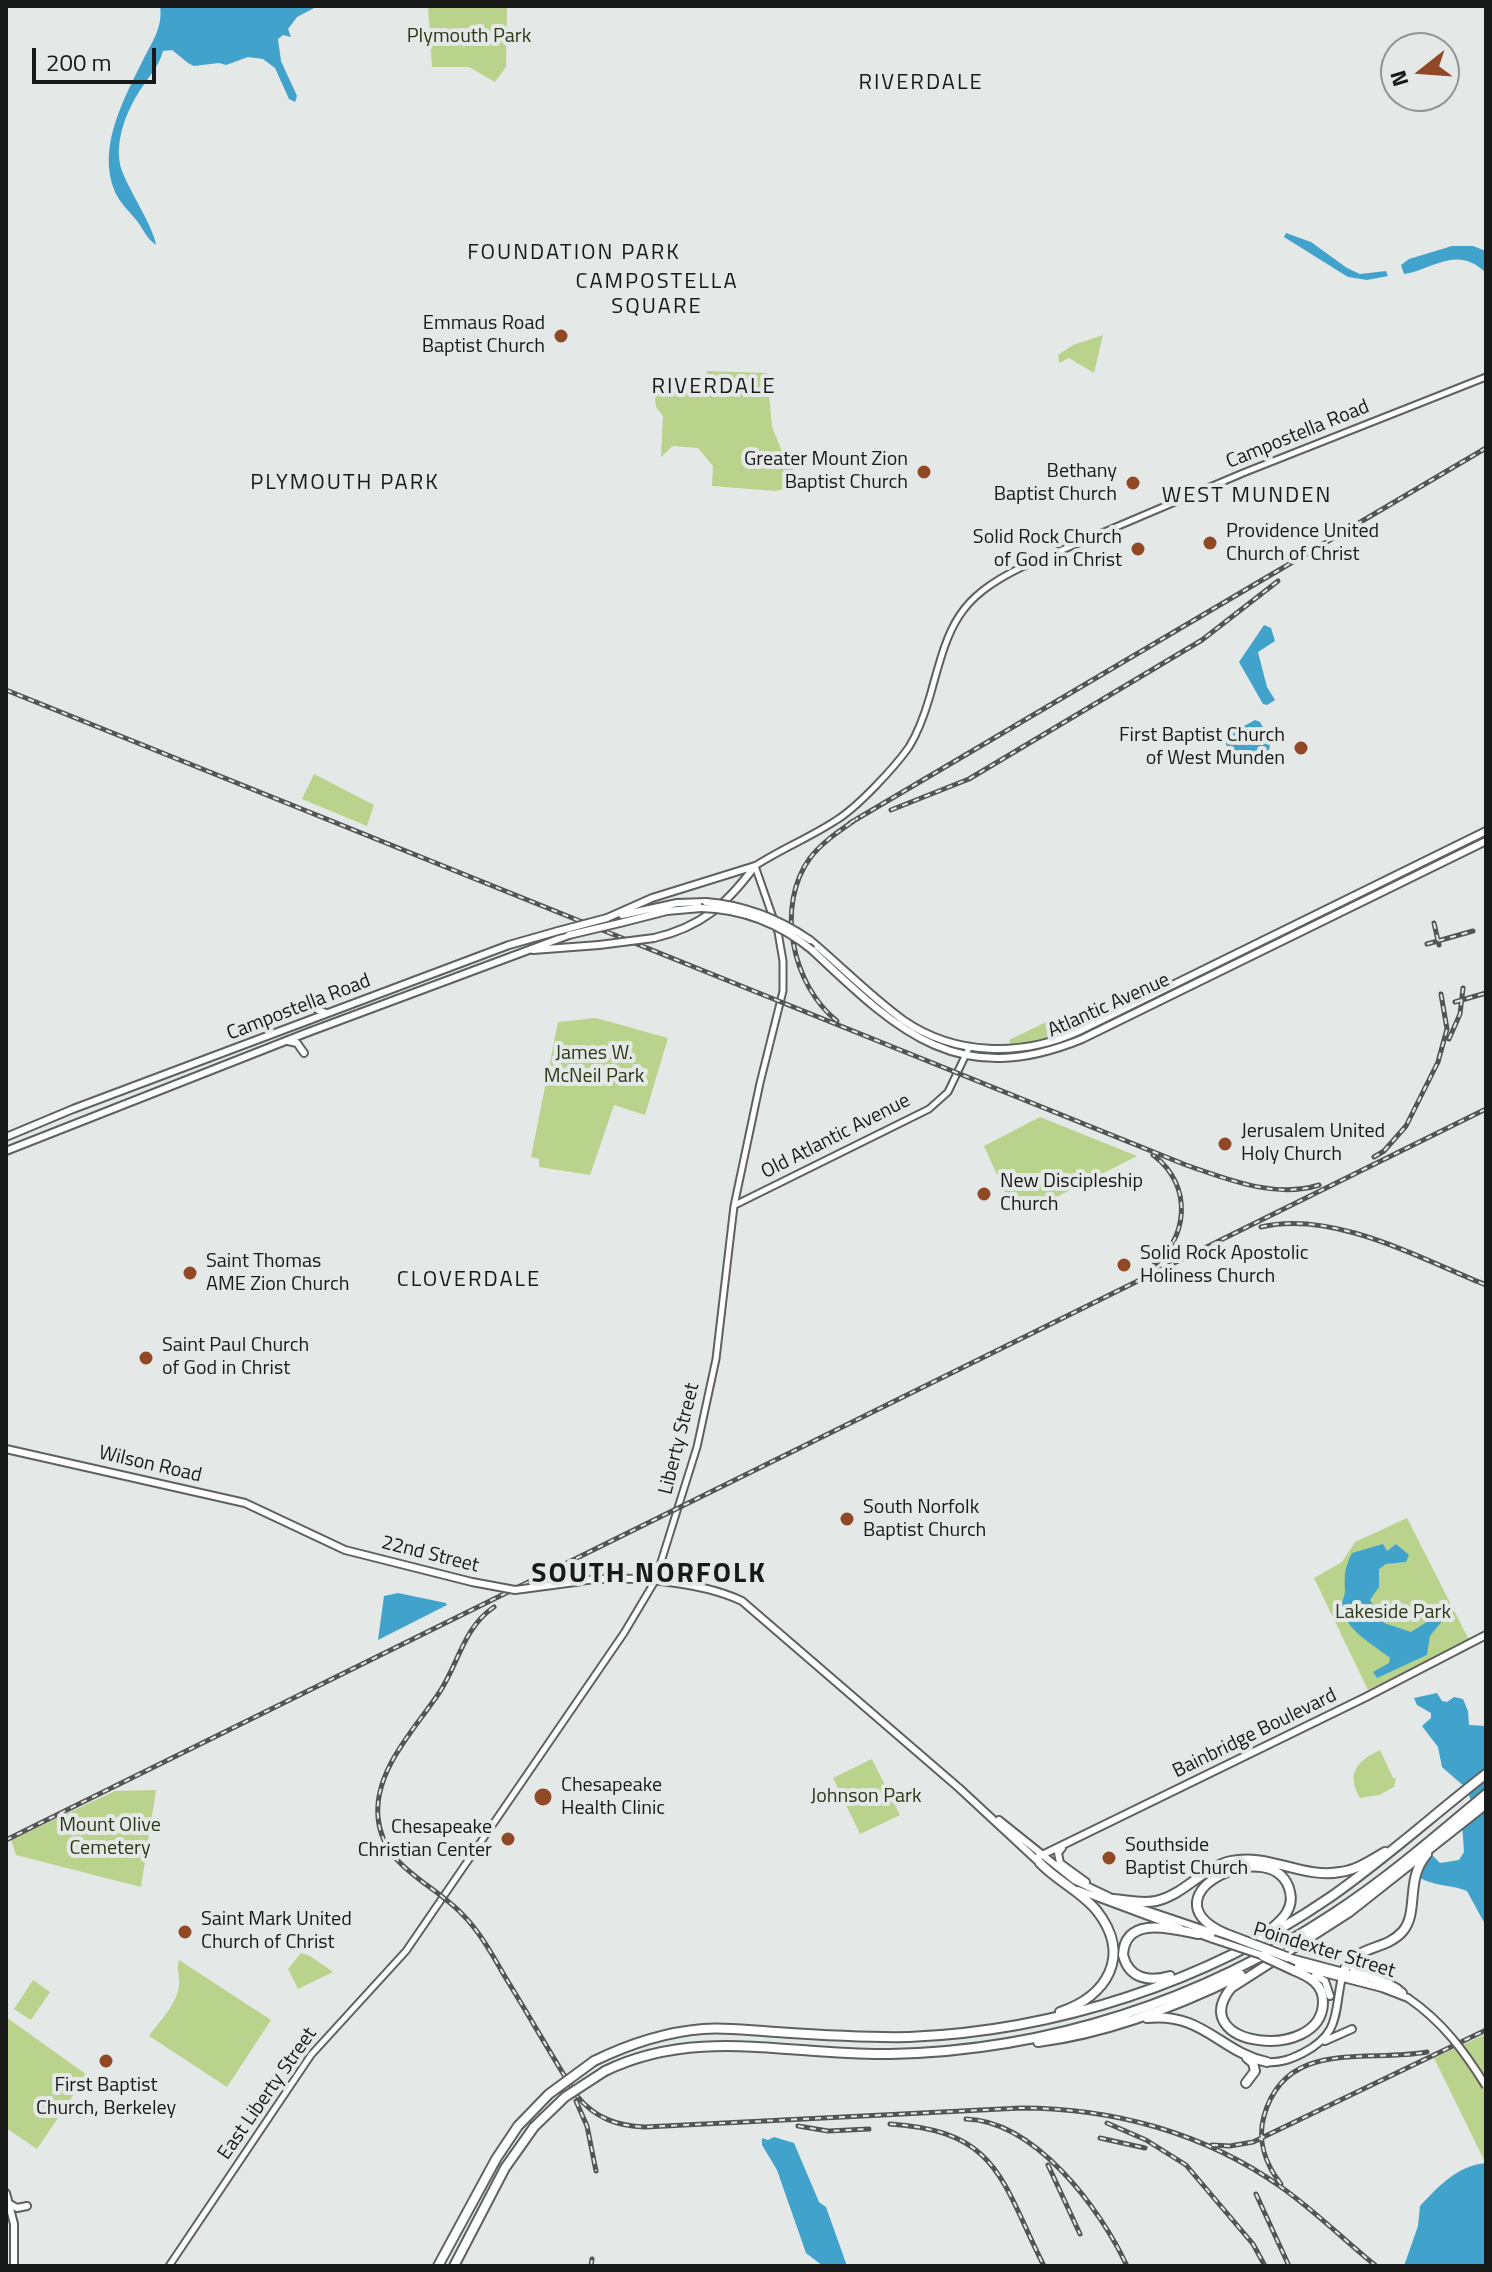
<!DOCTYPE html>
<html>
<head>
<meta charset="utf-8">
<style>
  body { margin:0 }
  #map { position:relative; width:1492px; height:2272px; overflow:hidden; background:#e4e8e7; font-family:"Titillium Web",sans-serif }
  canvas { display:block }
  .frame { position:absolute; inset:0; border:8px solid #181919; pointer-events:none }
  .north { position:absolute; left:1380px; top:32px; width:80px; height:80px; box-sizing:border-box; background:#e4e8e7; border:2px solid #929595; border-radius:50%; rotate:253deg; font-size:22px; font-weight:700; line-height:32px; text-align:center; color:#181919 }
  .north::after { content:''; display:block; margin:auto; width:28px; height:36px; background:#904825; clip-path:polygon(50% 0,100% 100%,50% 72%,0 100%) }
  .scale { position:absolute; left:32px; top:48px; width:124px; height:36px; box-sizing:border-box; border:4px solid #181919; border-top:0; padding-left:10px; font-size:24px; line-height:28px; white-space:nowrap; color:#181919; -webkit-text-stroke:6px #e4e8e7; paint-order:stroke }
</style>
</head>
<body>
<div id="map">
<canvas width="1492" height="2272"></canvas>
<div class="frame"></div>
<div class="north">N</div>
<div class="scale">200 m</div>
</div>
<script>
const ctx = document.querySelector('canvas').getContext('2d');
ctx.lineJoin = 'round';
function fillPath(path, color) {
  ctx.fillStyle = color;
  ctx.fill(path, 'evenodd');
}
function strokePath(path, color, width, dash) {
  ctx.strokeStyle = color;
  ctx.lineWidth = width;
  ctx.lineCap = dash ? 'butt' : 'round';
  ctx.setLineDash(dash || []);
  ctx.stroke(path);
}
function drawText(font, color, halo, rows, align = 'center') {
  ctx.font = font + ' "Titillium Web",sans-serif';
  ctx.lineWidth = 8;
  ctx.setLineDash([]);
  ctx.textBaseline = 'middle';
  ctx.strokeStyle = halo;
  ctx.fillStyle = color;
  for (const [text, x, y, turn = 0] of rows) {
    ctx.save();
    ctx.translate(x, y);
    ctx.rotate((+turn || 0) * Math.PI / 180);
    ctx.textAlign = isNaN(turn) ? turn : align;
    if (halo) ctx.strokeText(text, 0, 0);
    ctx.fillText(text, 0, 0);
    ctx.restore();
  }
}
fillPath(new Path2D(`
  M428,6H507L506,67L495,82L469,67H432Z
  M1103,335L1094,373L1069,358L1059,363L1058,355L1073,345Z
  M707,371L767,373L772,427L784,456L802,483L776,491L712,486L713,466L698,448L673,446L661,457L663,416L656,407L654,385L706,384Z
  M314,774L374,805L367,826L302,799Z
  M1065,1013L1073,1030L1037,1042L1011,1045L1009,1040Z
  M596,1018L668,1038L645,1115L614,1105L590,1175L539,1167V1159L531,1157L558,1022Z
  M1040,1117L1137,1156L1023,1214L1013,1210L984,1146Z
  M1407,1518L1469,1640L1368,1690L1314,1578L1342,1562L1355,1542Z
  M1380,1750L1393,1778H1396L1394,1787L1379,1795L1360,1798C1345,1774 1358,1760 1380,1750Z
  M872,1759L900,1815L860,1834L833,1778Z
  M156,1790L141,1887L16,1855L11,1840L115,1791Z
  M301,1953L310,1956L333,1972L298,1989L288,1969Z
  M179,1960L271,2020L227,2087L149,2036C159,2022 178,2003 179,1985C180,1976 176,1969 179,1960Z
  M33,1980L50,1992L31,2020L14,2009Z
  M6,2017L87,2075L37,2149L6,2128Z
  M1486,2034V2164L1434,2058Z`), '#bad38c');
fillPath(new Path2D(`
  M160,6H318L297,17L288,29L291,37L283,35L278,39L281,61L297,96L295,102L289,99L275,68L263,59L248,57L226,65L219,63L194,66L188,63L172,50L163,51C159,65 153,71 145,83C128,106 112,143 122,171C130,192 154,228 156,245C146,238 144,230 137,221C129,211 120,203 115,192C96,147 125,97 144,58C153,41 163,26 160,6Z
  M1286,233L1311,242L1347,268L1360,274L1386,271L1388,276L1367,280L1348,277L1284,237Z
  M1452,246H1473L1486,251V273C1457,244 1432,270 1404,274L1401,265L1409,259Z
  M1264,625L1271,628L1275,641L1258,652L1267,687L1275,700L1267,705L1263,704L1239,662Z
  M1255,720L1260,722C1279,755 1270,751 1240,765L1229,754L1224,737Z
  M1383,1544L1387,1551L1396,1544L1409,1555L1406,1562L1386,1564L1379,1569V1587L1370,1600L1384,1623L1411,1632L1438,1615L1442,1616L1443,1620L1430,1636L1427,1655L1377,1678L1373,1672L1389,1663L1390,1658C1374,1645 1345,1630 1342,1608C1341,1601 1345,1597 1345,1590C1344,1574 1345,1567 1352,1553Z
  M398,1593L446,1603L447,1605L378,1640L384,1596Z
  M1437,1693L1442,1701L1447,1702L1454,1697L1463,1699L1468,1711L1469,1725L1486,1726V1926L1467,1891C1445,1882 1421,1889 1405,1862L1430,1853L1440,1863L1459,1860L1464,1852L1462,1822L1472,1803L1466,1788L1442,1767L1438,1747L1422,1726L1431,1718V1713L1417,1705L1414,1698Z
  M774,2137L794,2143L819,2202L826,2207L847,2266H823L806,2253L777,2170L762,2145V2138L768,2140Z
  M1486,2163V2266H1404L1418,2226L1420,2206C1440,2185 1457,2166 1486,2163Z`), '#41a3cc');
const secondary = new Path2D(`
  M735,1205L929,1109L948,1092L969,1048
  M169,2266L311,2055L406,1951L624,1633L655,1581L697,1447L716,1359L734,1206L760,1083L783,991V961L778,932L755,866C781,849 809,838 835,821C857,808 894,768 909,747C919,731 925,713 930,696C949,628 954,600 1022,567L1243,473L1486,377`);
const primary = new Path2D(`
  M622,915L677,903L706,902
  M607,918L652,898L755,866
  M620,923L667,911L701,908
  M654,938C701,927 726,905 755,866
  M810,940C841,966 870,996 903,1020C955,1056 1022,1057 1079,1031L1486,831
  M533,950L599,945
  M812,950C898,1031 957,1090 1082,1039L1486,841
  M312,1002L318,1010L326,1013
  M288,1041L297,1043L304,1053
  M6,1137L73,1109L509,945L558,931
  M6,1151L306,1033L569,935
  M6,1449L245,1503L345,1550L472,1582
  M575,1582C621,1574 700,1581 742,1601L959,1788L1042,1865
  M999,1820L1074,1880L1114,1899
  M1062,1848L1058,1853L1060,1863L1086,1882
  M1036,1858L1366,1697L1486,1635
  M1078,1890L1180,1928
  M1125,1903L1220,1935
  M1194,1932L1213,1939
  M1287,1957L1366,1978
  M1289,1964L1382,1988L1408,1998
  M1315,1975L1325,1981L1330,1996
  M1325,2041L1352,2029
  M1267,2062C1281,2063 1291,2059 1303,2053C1343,2032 1333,2011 1343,1973
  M6,2193L14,2224V2266
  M10,2204L17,2208L27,2206`);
const motorway = new Path2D(`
  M1040,1863C1057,1881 1082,1892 1097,1911C1132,1956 1107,1996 1060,2012
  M1113,1899C1128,1900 1141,1904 1156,1901C1184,1895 1203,1867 1231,1861C1269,1853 1303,1879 1340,1872C1357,1870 1371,1860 1385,1852
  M1224,1933C1140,1894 1277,1831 1290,1892C1294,1908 1283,1919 1272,1928
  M1356,1956L1353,1967C1363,1980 1388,1979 1402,1993
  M1293,1970C1308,1976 1324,1984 1323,2003C1321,2063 1184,2047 1231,1988L1348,1913L1486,1804
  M1343,1973C1354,1944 1385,1952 1403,1931C1419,1912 1405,1879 1427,1854
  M1170,1976C1149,1982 1129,1979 1123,1955C1125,1915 1172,1929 1198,1934
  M1147,2018C1203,2012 1220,2052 1267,2062
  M1038,2042C1109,2033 1178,2006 1241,1975
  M594,2061C629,2044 664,2032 703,2029C727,2027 752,2031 776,2032C820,2035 864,2038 909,2037C1057,2031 1206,1982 1329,1898C1384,1860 1433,1815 1486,1774
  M605,2071C697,2026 792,2056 890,2054C1049,2051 1202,2000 1334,1913C1388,1878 1437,1835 1486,1794
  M1246,2083L1255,2071L1253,2063L1247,2058
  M438,2266L496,2159L518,2126
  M454,2266L505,2168L534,2127`);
strokePath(secondary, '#5e6160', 9);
strokePath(primary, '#5e6160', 10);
strokePath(motorway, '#5e6160', 12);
strokePath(secondary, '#fff', 5);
strokePath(primary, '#fff', 6);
strokePath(motorway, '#fff', 8);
const rail = new Path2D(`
  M6,690L1186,1165C1227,1179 1275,1199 1319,1185
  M891,810L969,779L1202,640L1278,581
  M850,823L1486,448
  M1434,923L1439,945
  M1427,944L1473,931
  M1455,1002L1486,993
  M837,1021C792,985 775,906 810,858C823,841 841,830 858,818
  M1449,1039L1460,1014L1463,988
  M1374,1157L1384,1151L1406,1126L1438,1062L1447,1029L1441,994
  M1261,1227C1333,1210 1419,1258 1486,1285
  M1149,1269C1189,1241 1194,1185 1153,1155
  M494,1607C463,1628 459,1663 439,1693C415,1729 374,1770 378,1817C382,1867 432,1882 463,1915C481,1933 494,1958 507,1980C531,2019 553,2058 577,2096C595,2118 617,2126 645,2127L1021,2108C1113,2108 1205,2133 1281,2187C1315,2211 1344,2240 1376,2266
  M6,1840L1486,1109
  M576,2101L587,2126L596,2171
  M966,2119C1035,2121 1100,2208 1127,2266
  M1107,2123L1146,2140L1186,2165L1253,2244L1265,2266
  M890,2124C999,2131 1001,2181 1044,2266
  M798,2126L828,2131L869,2129
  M1100,2138L1145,2148
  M1212,2145L1230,2146L1253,2142L1486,2030
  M1048,2165L1080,2234
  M1281,2184C1266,2165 1257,2141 1264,2116C1286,2038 1366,2063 1427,2052
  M1256,2194L1289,2266
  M591,2266L592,2259`);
strokePath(rail, '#535554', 5);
strokePath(rail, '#e4e8e7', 2, [6]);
const primaryBridge = new Path2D(`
  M706,902C745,905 778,918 810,940
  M701,908C742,909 780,924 812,950
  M558,931L607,918
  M569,935L620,923
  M599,945L654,938
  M472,1582L515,1590L575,1582
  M1213,1939L1267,1957
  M1408,1998C1443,2022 1464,2051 1486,2086`);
const motorwayBridge = new Path2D(`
  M1224,1933L1287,1957
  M1263,1956L1293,1970
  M518,2126L549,2094L594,2061
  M534,2127L565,2097L605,2071`);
strokePath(primaryBridge, '#5e6160', 10, []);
strokePath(motorwayBridge, '#5e6160', 12, []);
strokePath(primaryBridge, '#fff', 6);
strokePath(motorwayBridge, '#fff', 8);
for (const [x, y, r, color] of [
  [561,336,8,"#904825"],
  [924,472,8,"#904825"],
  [1133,483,8,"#904825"],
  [1210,543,8,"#904825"],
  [1138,549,8,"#904825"],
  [1301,748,8,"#904825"],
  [1225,1144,8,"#904825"],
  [984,1194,8,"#904825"],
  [1124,1265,8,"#904825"],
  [190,1273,8,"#904825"],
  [146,1358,8,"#904825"],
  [847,1519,8,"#904825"],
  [543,1797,10,"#904825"],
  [508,1839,8,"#904825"],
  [1109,1858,8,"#904825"],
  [185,1932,8,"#904825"],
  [106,2061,8,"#904825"]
]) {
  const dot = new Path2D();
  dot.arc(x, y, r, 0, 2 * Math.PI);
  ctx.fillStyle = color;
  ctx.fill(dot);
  strokePath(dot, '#e4e8e7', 3);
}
drawText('20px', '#2d3816', '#e4e8e7', [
  ["Plymouth Park",469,37],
  ["James W.",594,1054],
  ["McNeil Park",594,1077],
  ["Lakeside Park",1393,1613],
  ["Johnson Park",866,1797],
  ["Mount Olive",110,1826],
  ["Cemetery",110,1849]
]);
drawText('20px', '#181919', '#e4e8e7', [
  ["Emmaus Road",545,324,"right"],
  ["Baptist Church",545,347,"right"],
  ["Greater Mount Zion",908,460,"right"],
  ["Baptist Church",908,483,"right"],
  ["Bethany",1117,472,"right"],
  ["Baptist Church",1117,495,"right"],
  ["Providence United",1226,532],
  ["Church of Christ",1226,555],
  ["Solid Rock Church",1122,538,"right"],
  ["of God in Christ",1122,561,"right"],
  ["First Baptist Church",1285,736,"right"],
  ["of West Munden",1285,759,"right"],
  ["Jerusalem United",1241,1132],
  ["Holy Church",1241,1155],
  ["New Discipleship",1000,1182],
  ["Church",1000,1205],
  ["Solid Rock Apostolic",1140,1254],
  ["Holiness Church",1140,1277],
  ["Saint Thomas",206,1262],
  ["AME Zion Church",206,1285],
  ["Saint Paul Church",162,1346],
  ["of God in Christ",162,1369],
  ["South Norfolk",863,1508],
  ["Baptist Church",863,1531],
  ["Chesapeake",561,1786],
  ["Health Clinic",561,1809],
  ["Chesapeake",492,1828,"right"],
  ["Christian Center",492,1851,"right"],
  ["Southside",1125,1846],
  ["Baptist Church",1125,1869],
  ["Saint Mark United",201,1920],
  ["Church of Christ",201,1943],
  ["First Baptist",106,2086,"center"],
  ["Church, Berkeley",106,2109,"center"]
], 'left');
drawText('20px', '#181919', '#e4e8e7', [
  ["Campostella Road",1298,435,-22],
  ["Atlantic Avenue",1109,1006,-24],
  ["Campostella Road",299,1008,-21],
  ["Old Atlantic Avenue",836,1137,-27],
  ["Liberty Street",680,1439,-76],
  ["Wilson Road",150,1465,13],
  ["22nd Street",430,1555,14],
  ["Bainbridge Boulevard",1255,1734,-26],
  ["Poindexter Street",1324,1951,17],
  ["East Liberty Street",268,2094,-55]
]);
ctx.letterSpacing = '2px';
drawText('22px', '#181919', '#e4e8e7', [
  ["RIVERDALE",921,84],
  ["FOUNDATION PARK",574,254],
  ["CAMPOSTELLA",657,283],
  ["SQUARE",657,308],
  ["RIVERDALE",714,388],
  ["PLYMOUTH PARK",345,484],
  ["WEST MUNDEN",1247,497],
  ["CLOVERDALE",469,1281]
]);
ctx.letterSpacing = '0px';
ctx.letterSpacing = '2px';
drawText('bold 28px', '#181919', '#e4e8e7', [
  ["SOUTH NORFOLK",649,1575]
]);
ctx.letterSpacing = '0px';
</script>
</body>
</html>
